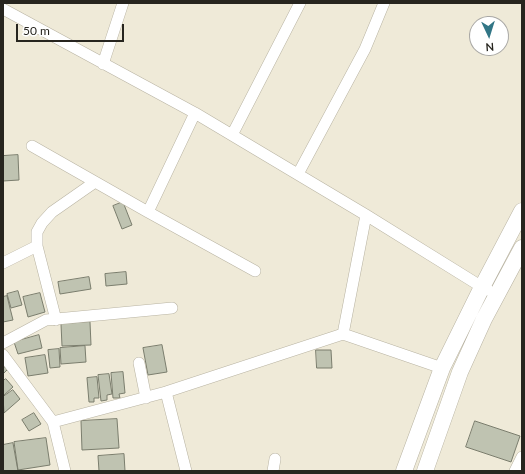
<!DOCTYPE html>
<html>
<head>
<meta charset="utf-8">
<style>
  body { margin:0 }
  #map { position:relative; width:525px; height:474px; overflow:hidden; background:#efead8; font-family:Lato,sans-serif }
  canvas { display:block }
  .frame { position:absolute; inset:0; border:4px solid #27251f; pointer-events:none }
  .north { position:absolute; left:469px; top:16px; width:40px; height:40px; box-sizing:border-box; background:#fff; border:1px solid #a9a8a5; border-radius:50%; rotate:176deg; font-size:11px; font-weight:700; line-height:16px; text-align:center; color:#27251f }
  .north::after { content:''; display:block; margin:auto; width:14px; height:18px; background:#327686; clip-path:polygon(50% 0,100% 100%,50% 72%,0 100%) }
  .scale { position:absolute; left:16px; top:24px; width:108px; height:18px; box-sizing:border-box; border:2px solid #27251f; border-top:0; padding-left:5px; font-size:12px; line-height:14px; white-space:nowrap; color:#27251f; -webkit-text-stroke:3px #fff; paint-order:stroke }
</style>
</head>
<body>
<div id="map">
<canvas width="525" height="474"></canvas>
<div class="frame"></div>
<div class="north">N</div>
<div class="scale">50 m</div>
</div>
<script>
const ctx = document.querySelector('canvas').getContext('2d');
ctx.lineJoin = 'round';
function fillPath(path, color) {
  ctx.fillStyle = color;
  ctx.fill(path, 'evenodd');
}
function strokePath(path, color, width, dash) {
  ctx.strokeStyle = color;
  ctx.lineWidth = width;
  ctx.lineCap = dash ? 'butt' : 'round';
  ctx.setLineDash(dash || []);
  ctx.stroke(path);
}
const building = new Path2D(`
  M18,155L19,180L3,181V156Z
  M123,202L132,225L122,229L113,206Z
  M126,272L127,284L106,286L105,274Z
  M89,277L91,289L60,294L58,282Z
  M18,291L22,305L11,308L7,294Z
  M40,293L45,312L28,317L23,297Z
  M7,296L13,320L3,322V297Z
  M90,322L91,345L62,346L61,324Z
  M39,335L42,348L18,354L14,342Z
  M162,345L167,372L148,375L143,348Z
  M85,346L86,362L61,364L60,348Z
  M59,349L60,367L50,368L48,350Z
  M316,350H331L332,368H317Z
  M45,355L48,373L28,376L25,358Z
  M3,366L8,369L3,374Z
  M123,372L125,393L119,394L120,398H113L111,373Z
  M109,374L112,394L107,395V400L101,401L98,375Z
  M97,377L99,398H94V402H89L87,378Z
  M6,379L13,387L3,396V381Z
  M13,390L20,399L4,413L3,397Z
  M34,413L41,424L29,431L22,420Z
  M117,419L119,448L82,450L81,421Z
  M475,421L520,436L511,462L466,447Z
  M46,438L50,465L18,470L14,442Z
  M13,443L18,471H3V445Z
  M124,454L125,471H99L98,456Z`);
fillPath(building, '#bfc3b1');
strokePath(building, '#7a7d6d', 1);
const minor = new Path2D(`
  M3,9L195,113L366,215L482,287L488,290
  M103,64L123,3
  M195,113L148,212L255,271
  M232,135L300,3
  M32,146L148,212
  M298,174L365,49L384,3
  M3,263L37,246
  M56,320L37,246V232L42,223L52,212L95,182
  M343,334L366,215
  M3,343L46,320L172,308
  M3,355L53,422L65,471
  M139,363L146,398
  M166,392L186,471
  M53,422L166,392L343,334L442,368
  M273,471L275,459
  M515,471L522,457`);
const secondary = new Path2D(`
  M404,471L442,368L482,287L522,211
  M425,471L460,372L484,319L522,248`);
strokePath(minor, '#b8b3a2', 12);
strokePath(secondary, '#b8b3a2', 17);
strokePath(minor, '#fff', 11);
strokePath(secondary, '#fff', 16);
</script>
</body>
</html>
